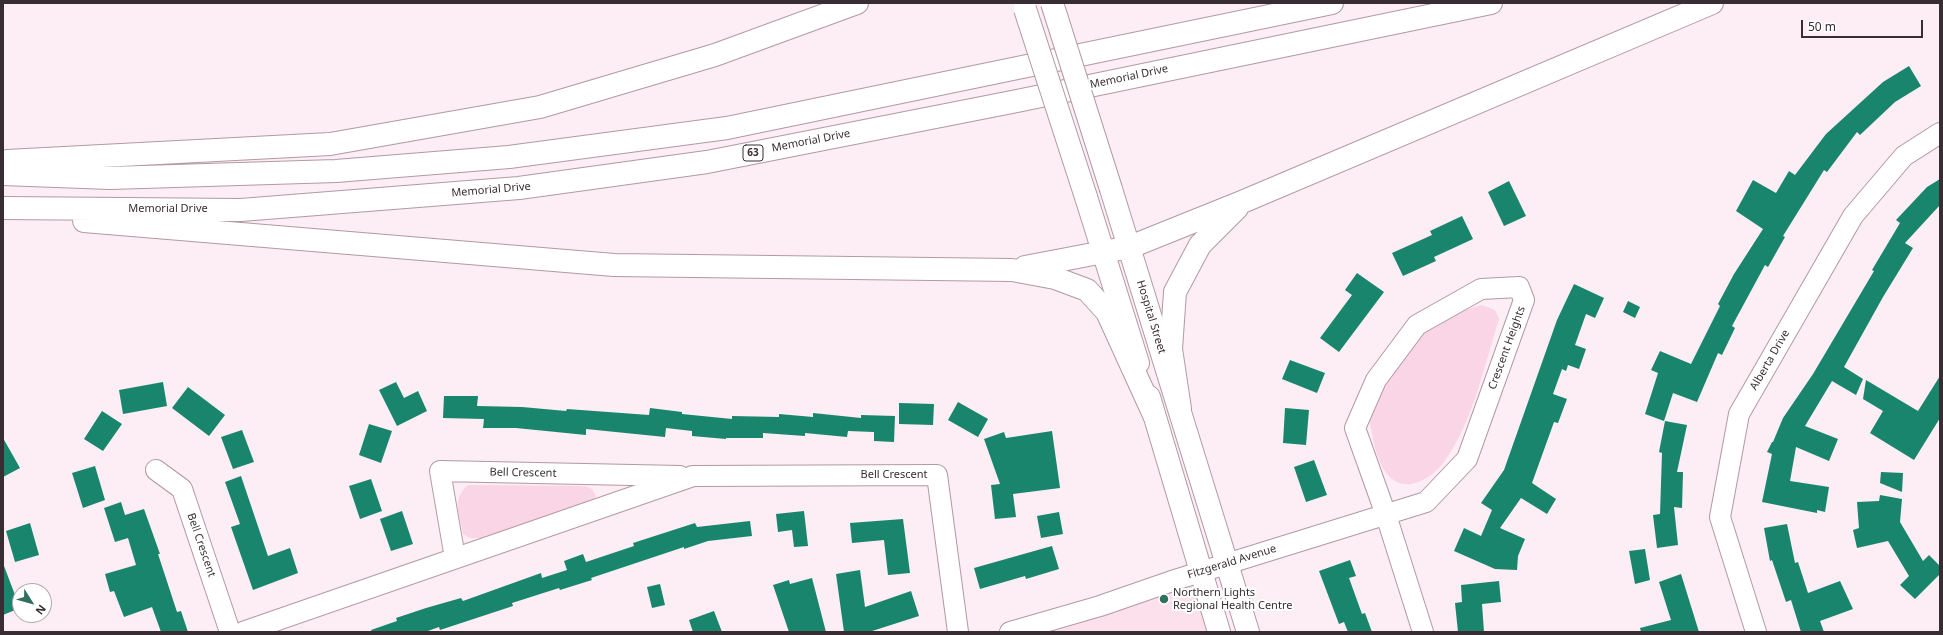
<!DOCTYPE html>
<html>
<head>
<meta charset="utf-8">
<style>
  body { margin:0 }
  #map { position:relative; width:1943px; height:635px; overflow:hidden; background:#fdedf4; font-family:"Noto Sans",sans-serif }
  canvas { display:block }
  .frame { position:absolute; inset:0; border:4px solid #372d32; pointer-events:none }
  .north { position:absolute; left:12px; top:583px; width:40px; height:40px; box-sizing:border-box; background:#fff; border:1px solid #afabad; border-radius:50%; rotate:127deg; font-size:11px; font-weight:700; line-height:16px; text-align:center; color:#372d32 }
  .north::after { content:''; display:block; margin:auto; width:14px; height:18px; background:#30705e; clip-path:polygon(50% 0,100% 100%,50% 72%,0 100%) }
  .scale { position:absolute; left:1801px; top:20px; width:122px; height:18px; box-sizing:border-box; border:2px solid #372d32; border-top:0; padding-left:5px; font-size:12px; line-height:14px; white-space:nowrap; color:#372d32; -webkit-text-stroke:3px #fff; paint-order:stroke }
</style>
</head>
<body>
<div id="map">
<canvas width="1943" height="635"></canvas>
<div class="frame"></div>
<div class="north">N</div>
<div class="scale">50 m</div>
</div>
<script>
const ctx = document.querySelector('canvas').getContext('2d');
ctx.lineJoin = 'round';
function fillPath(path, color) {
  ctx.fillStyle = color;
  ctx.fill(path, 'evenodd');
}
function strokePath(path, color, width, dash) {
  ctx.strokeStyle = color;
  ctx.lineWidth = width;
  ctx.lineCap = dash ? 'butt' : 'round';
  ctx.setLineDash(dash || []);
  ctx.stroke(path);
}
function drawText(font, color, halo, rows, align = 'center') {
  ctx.font = font + ' "Noto Sans",sans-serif';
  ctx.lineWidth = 4;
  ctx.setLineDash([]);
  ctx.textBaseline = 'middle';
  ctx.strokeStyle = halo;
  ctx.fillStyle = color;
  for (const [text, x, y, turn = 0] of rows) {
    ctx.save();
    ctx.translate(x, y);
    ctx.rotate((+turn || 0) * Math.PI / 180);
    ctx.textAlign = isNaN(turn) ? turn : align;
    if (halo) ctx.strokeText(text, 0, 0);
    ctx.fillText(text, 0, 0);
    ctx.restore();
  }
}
fillPath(new Path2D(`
  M1199,572L1219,632H1010Z`), '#fce0ec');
fillPath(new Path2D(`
  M1482,305L1495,310L1499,319C1484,366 1473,422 1444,462C1436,472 1426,480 1415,483C1386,491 1376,456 1372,434C1371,428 1369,422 1369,416C1370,403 1409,344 1419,334C1429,323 1468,308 1482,305Z
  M468,485L585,486L592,489L596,496L593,503L488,538H470L463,534C460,515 451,499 468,485Z`), '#fad5e5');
fillPath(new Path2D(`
  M1909,66L1921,86L1895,102L1860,135L1857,132L1827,172L1824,170L1783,236L1785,237L1768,267L1765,265L1732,326L1735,328L1722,355L1718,353L1697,402L1673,393L1664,421L1645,414L1658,373L1651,370L1660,351L1691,364L1720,306L1718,304L1734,274L1763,229L1736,211L1753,180L1776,193L1789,171L1795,175L1826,134L1883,82Z
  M1940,179V205L1905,243L1913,248L1883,297L1844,367L1863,379L1856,395L1832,381L1805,426L1838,439L1829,461L1796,447L1790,481L1829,487L1825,512L1817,510V513L1762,502L1772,454L1767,452L1772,442H1773L1783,418L1813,374L1874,271L1872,270L1900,223L1896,220L1927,187Z
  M1509,181L1526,216L1504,226L1488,192Z
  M1462,216L1473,239L1434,257L1436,261L1403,276L1392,253L1432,235L1430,231Z
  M1357,273L1384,292L1339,352L1320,338L1352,295L1345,290Z
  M1574,284L1604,298L1595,318L1586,314L1575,345L1586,349L1579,369L1568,365L1566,371L1562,369L1553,394L1567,399L1558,423L1554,422L1532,483L1556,499L1547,514L1521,498L1500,528L1525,539L1518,556L1517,570L1495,569L1454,551L1464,528L1481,536L1492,510L1481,503L1504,470L1557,320Z
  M1628,301L1640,307L1635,318L1623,312Z
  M1290,360L1325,373L1317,393L1282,379Z
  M1940,376V418L1914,460L1870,433L1883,411L1863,399L1866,380L1918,411Z
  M163,382L167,406L123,414L119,390Z
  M396,382L404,398L418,391L427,411L397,426L379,390Z
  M188,387L225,415L209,436L172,408Z
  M444,396H478L477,406L522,407L566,411L567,409L649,415L650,408L682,412V414L732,419V416L779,417V414L813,417V413L861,418V415L895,416L894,442L874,441V432L848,431L847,437L805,433V436L763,433V438H726V439L692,436V431L666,428L665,437L586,429V435L516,428H483L484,419L443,418Z
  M958,402L988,419L978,437L948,420Z
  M899,403L934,404L933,425L899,424Z
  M1285,408L1309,410L1306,445L1283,443Z
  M102,411L122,424L103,451L84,439Z
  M1665,421L1687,425L1677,472H1683L1682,508L1674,507L1678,545L1657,548L1653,515L1660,514L1662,453L1659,452Z
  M369,424L392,431L381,463L359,455Z
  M242,430L254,462L233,469L221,437Z
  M1052,431L1060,488L1013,494L1016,517L995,519L991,485L1000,484L984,439L1004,432L1006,438Z
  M3,438L20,468L3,477Z
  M1314,460L1327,495L1306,502L1294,467Z
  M95,466L105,500L83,508L72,473Z
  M1881,472L1903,473L1902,492L1880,483Z
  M241,476L268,556L290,548L298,573L253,590L231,527L240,524L225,482Z
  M371,479L382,511L360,519L349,486Z
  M1880,495L1902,499L1900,522L1923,561L1929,555L1940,566V574L1915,599L1900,585L1909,576L1888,541L1857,548L1853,530L1859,528L1857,502L1879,501Z
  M121,502L125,515L144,509L160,554H158L177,612L181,611L188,632H161L152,607L124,617L114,591L110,592L105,574L136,565L128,538L115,542L104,508Z
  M402,511L413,544L391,551L380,519Z
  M804,511L808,546L794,547L792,530L778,532L776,514Z
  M1059,512L1063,534L1041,538L1037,516Z
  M903,519L910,573L888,575L884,540L852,543L850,523Z
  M750,521L752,536L708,541L684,549V547L591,578L592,580L560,590L559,588L512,603L513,606L440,630L439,627L425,632H372L371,630L397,621L396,618L426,608L461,598L463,601L541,573L542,578L567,570L564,561L583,554L586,562L634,546L633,543L695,523L697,527Z
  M30,523L39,555L15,562L6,531Z
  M1787,524L1795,563L1798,562L1808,593L1840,581L1853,609L1820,621L1824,632H1801L1791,600L1786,602L1772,560L1770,561L1764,528Z
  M1052,546L1059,569L1026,579L1025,576L980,589L974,568Z
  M1645,549L1650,580L1635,584L1629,551Z
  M1350,560L1356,576L1349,578L1362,614L1365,613L1372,632H1348L1344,622L1339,624L1319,571Z
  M4,566L20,608L3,615V567Z
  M860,570L865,607L911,591L919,616L869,632H844L836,574Z
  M1681,574L1699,632H1641L1640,628L1671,620L1659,582Z
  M812,578L826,632H789L773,585L789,580L790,584Z
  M1499,581L1501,602L1482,604L1484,632H1458L1455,603L1462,602L1461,585Z
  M660,584L665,605L652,608L647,587Z
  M714,611L722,632H693L689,620Z`), '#18856c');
const minor = new Path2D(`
  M156,470L182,489L230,632
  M455,558L440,471L680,476
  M243,632L693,476L937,475L958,632
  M1010,632L1100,606L1178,579L1426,502L1467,459L1524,300L1519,287L1481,289L1417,325L1376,380L1355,428L1386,515L1423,632
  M1756,632L1720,517L1739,414L1853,216L1904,156L1940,133`);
const secondary = new Path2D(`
  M1111,189L1248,632
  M1086,197L1138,363
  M1149,397L1219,632`);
const motorway = new Path2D(`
  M7,161L330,144L540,107L715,55L857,3
  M3,174L110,178L336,171L509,157L727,128L1332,3
  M3,208L241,210L519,188L707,162L1017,101L1491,3
  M84,221L614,265L1012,270L1055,278L1087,290L1107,312L1154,415
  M1025,267L1130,247L1242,202L1712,3
  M1180,409L1171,349L1175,292L1200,245L1237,208`);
strokePath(minor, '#b299a4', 22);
strokePath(secondary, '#b299a4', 24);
strokePath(motorway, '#b299a4', 24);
strokePath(minor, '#fff', 20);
strokePath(secondary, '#fff', 22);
strokePath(motorway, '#fff', 22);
const secondaryBridge = new Path2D(`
  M1052,3L1111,189
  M1025,9L1086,197`);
strokePath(secondaryBridge, '#b299a4', 24, []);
strokePath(secondaryBridge, '#fff', 22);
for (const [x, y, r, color] of [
  [1164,599,5,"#30705e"]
]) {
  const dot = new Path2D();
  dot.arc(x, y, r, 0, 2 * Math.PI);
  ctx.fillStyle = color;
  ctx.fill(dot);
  strokePath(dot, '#fff', 1.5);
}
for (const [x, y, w] of [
  [753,153,20]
]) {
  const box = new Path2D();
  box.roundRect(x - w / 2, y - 8, w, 16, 3);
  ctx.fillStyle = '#fff';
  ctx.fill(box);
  strokePath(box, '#372d32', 1);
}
drawText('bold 10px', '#372d32', null, [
  ["63",753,153]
]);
drawText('11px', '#372d32', '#fff', [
  ["Memorial Drive",1129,77,-12],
  ["Memorial Drive",811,141,-11],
  ["Memorial Drive",491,190,-5],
  ["Memorial Drive",168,209],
  ["Hospital Street",1151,317,73],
  ["Crescent Heights",1507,348,-70],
  ["Alberta Drive",1770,360,-60],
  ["Bell Crescent",523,473,1],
  ["Bell Crescent",894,475],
  ["Bell Crescent",201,545,71],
  ["Fitzgerald Avenue",1232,562,-17]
]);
drawText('11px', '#372d32', '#fff', [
  ["Northern Lights",1173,593],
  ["Regional Health Centre",1173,606]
], 'left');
</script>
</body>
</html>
